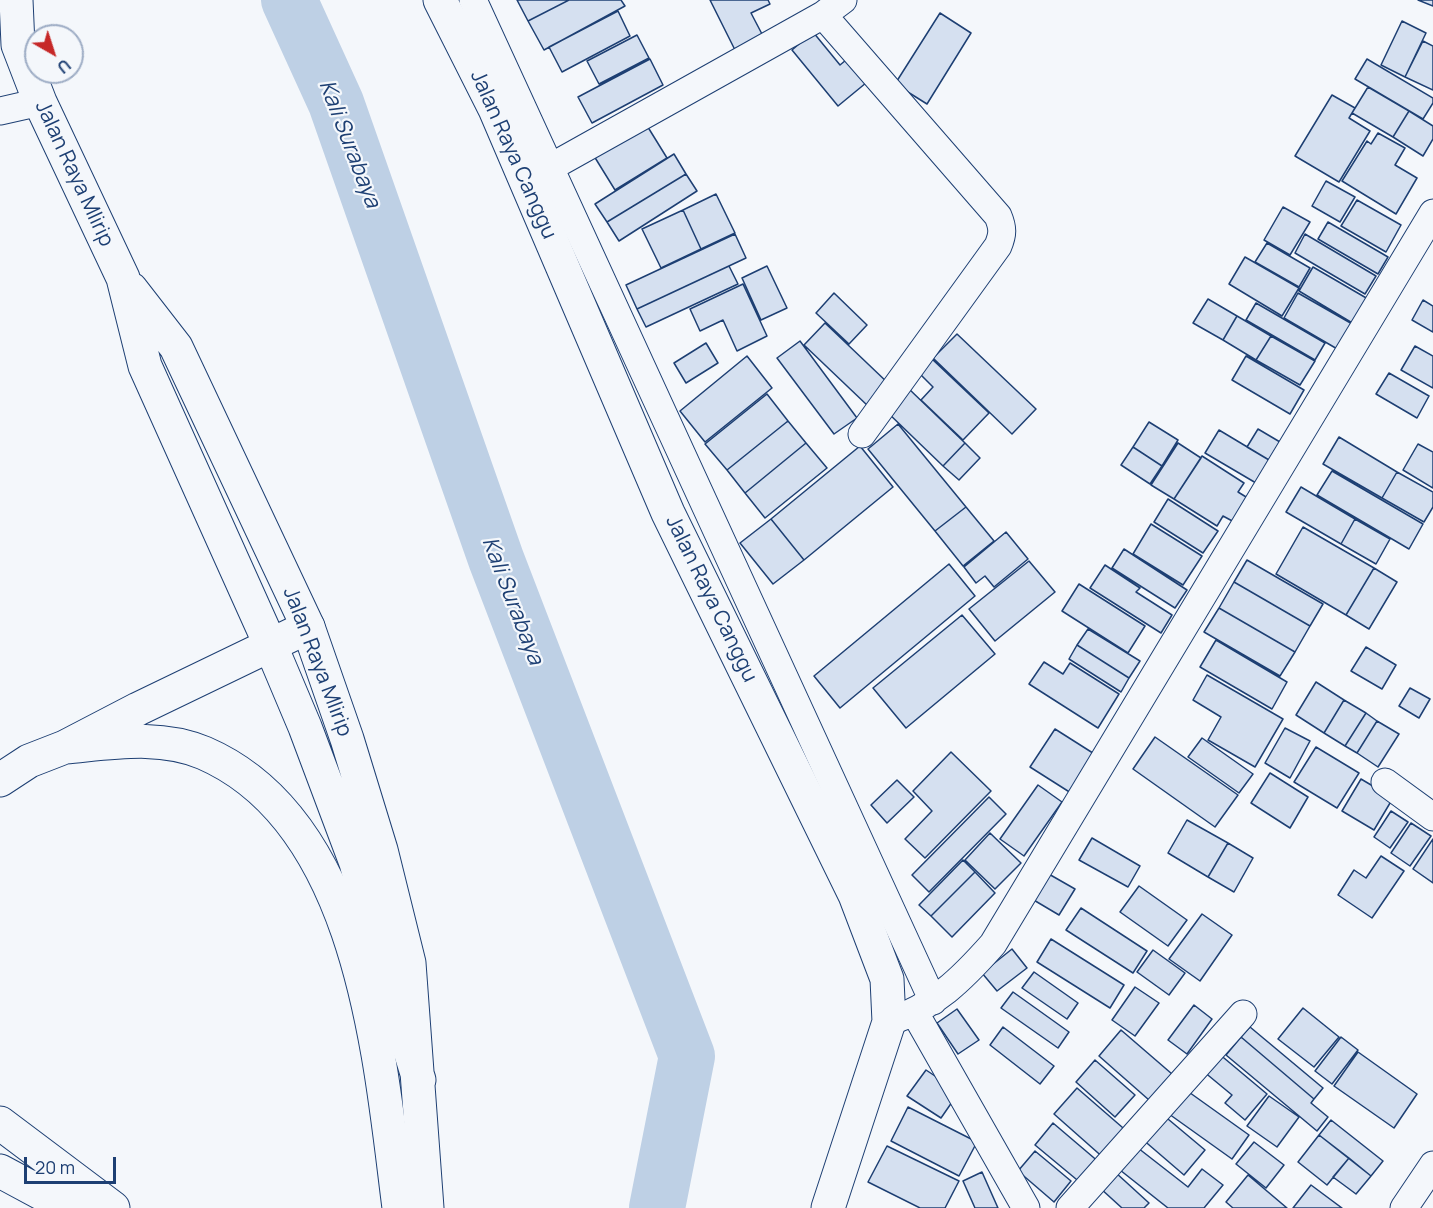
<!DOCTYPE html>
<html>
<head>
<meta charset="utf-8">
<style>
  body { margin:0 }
  #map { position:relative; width:1433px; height:1208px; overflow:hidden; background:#f4f7fb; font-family:Manrope,sans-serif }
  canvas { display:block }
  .north { position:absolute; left:24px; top:24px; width:60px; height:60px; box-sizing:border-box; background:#f4f7fb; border:2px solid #9eadc5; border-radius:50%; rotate:141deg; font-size:16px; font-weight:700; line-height:24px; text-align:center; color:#1d3f73 }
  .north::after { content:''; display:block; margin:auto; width:21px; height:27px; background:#c62828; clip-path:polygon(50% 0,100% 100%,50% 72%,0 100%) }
  .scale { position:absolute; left:24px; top:1157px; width:92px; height:27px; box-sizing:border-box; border:3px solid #1d3f73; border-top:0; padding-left:8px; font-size:18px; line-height:21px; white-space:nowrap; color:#1d3f73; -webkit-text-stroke:4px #f4f7fb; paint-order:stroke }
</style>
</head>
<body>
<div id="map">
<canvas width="1433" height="1208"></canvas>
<div class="north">U</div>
<div class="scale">20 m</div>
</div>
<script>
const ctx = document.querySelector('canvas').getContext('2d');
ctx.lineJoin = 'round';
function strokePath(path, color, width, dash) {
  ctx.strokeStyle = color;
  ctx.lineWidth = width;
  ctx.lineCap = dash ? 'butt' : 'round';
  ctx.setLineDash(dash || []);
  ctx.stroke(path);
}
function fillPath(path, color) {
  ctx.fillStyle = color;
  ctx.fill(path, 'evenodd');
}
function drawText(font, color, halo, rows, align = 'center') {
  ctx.font = font + ' Manrope,sans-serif';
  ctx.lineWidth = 4.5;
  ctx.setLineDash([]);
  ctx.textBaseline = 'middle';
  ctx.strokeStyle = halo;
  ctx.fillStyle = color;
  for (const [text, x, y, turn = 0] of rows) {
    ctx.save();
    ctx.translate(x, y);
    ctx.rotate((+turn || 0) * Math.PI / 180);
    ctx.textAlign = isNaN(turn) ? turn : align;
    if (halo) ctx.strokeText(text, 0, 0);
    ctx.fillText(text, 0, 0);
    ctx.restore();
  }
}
strokePath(new Path2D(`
  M289,0L336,103L496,559L687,1056L657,1208`), '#bed0e5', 56);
const building = new Path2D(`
  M517,0H569L528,21Z
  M569,0H621L625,6L544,50L528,21Z
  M710,0H768L770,4L751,13L763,36L735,50Z
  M1418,0H1433V6Z
  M618,11L630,36L562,72L549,47Z
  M940,13L971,33L927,104L895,84Z
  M1402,21L1426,33L1405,77L1381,65Z
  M813,32L840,65L852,55L872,78L838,106L792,50Z
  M637,35L649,58L599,84L587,61Z
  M1423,41L1433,46V90L1405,77Z
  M650,59L663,85L592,123L578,97Z
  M1367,59L1433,98V103L1423,119L1355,79Z
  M1368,87L1409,111L1393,137L1352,113Z
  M1332,95L1355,108L1349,118L1370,131L1339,182L1295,156Z
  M1409,111L1433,126V139L1423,156L1393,137Z
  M646,124L667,158L615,190L594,156Z
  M1378,133L1405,148L1395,165L1417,178L1396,214L1342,181L1367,141L1371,144Z
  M674,154L686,174L607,222L595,204Z
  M686,174L697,191L619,241L607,222Z
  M1326,181L1355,197L1340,222L1312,206Z
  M716,194L735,233L701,249L683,210Z
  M1357,200L1401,225L1386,252L1341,226Z
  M1283,207L1310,222L1290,255L1264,240Z
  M683,210L701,249L661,268L642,229Z
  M1328,222L1388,257L1378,274L1318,239Z
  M735,234L746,258L637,309L626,285Z
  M1305,234L1376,276L1365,294L1295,253Z
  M1267,243L1310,268L1299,287L1255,262Z
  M1245,257L1299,288L1282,316L1229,284Z
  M729,266L738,284L646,327L637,309Z
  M767,266L787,308L761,320L742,278Z
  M1313,267L1368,299L1354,324L1299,291Z
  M743,284L767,336L737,351L723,320L700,331L690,309Z
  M834,293L867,325L849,344L816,313Z
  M1298,293L1354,325L1339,350L1284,318Z
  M1208,299L1237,316L1223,340L1193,323Z
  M1423,300L1433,306V332L1412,320Z
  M1256,303L1325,343L1315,360L1246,320Z
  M1237,316L1271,336L1256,360L1223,340Z
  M825,323L889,384L868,406L804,345Z
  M957,334L1036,409L1012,434L933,358Z
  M1271,336L1315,361L1300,385L1256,360Z
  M800,341L857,418L834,434L777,358Z
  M706,343L718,363L686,383L674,363Z
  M1415,346L1433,356V388L1401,370Z
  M747,356L772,388L705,442L680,411Z
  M1246,356L1304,390L1290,414L1232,380Z
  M932,359L989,413L963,440L921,400L933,387L919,373Z
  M1389,373L1429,396L1417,418L1376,394Z
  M908,388L965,443L943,466L886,411Z
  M767,394L788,421L727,470L705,444Z
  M788,421L806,443L745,493L727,470Z
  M1149,422L1178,440L1162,466L1133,447Z
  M898,424L966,507L935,531L868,449Z
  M1258,429L1280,442L1269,460L1247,447Z
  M1219,430L1269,460L1256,483L1205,453Z
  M1339,437L1397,472L1382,498L1323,464Z
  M806,443L827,468L765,518L745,493Z
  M965,443L980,458L959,480L943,466Z
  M1178,443L1201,458L1174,499L1151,485Z
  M1418,444L1433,452V488L1403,470Z
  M860,446L893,487L804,560L771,519Z
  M1133,447L1162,466L1150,484L1121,465Z
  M1202,456L1244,483L1238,492L1251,500L1236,523L1223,516L1217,526L1174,499Z
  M1332,471L1423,524L1409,549L1317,495Z
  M1397,472L1433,492V507L1424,522L1382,498Z
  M1301,487L1355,519L1341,544L1286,512Z
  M1168,499L1218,531L1203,553L1154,522Z
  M966,507L994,541L963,566L935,531Z
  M771,519L804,560L773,584L740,543Z
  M1355,519L1390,539L1376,564L1341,544Z
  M1151,524L1202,556L1183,585L1133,554Z
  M1303,527L1374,568L1346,615L1276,574Z
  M1006,532L1028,559L994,587L985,576L976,583L964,567Z
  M1124,549L1187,590L1175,608L1112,568Z
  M1247,560L1323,604L1310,626L1234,582Z
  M1029,561L1055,592L995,641L969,609Z
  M949,564L975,596L840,708L814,676Z
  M1105,565L1140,588L1136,592L1172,615L1161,633L1090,588Z
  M1374,568L1397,582L1369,629L1346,615Z
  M1234,582L1310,626L1295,652L1219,608Z
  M1079,584L1145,626L1128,653L1062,611Z
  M1219,608L1295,652L1280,676L1204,632Z
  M962,615L995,654L906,728L873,688Z
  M1088,629L1140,661L1129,678L1077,645Z
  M1216,640L1287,682L1272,709L1200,667Z
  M1077,645L1129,678L1121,692L1069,659Z
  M1366,647L1396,665L1382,689L1351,671Z
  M1044,662L1063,674L1070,663L1119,694L1098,728L1029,684Z
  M1207,675L1283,719L1255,767L1208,740L1221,717L1193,700Z
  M1316,682L1344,700L1324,733L1296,715Z
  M1410,688L1430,699L1419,718L1399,706Z
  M1344,700L1366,713L1345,746L1324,733Z
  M1366,713L1377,721L1357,753L1345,746Z
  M1377,721L1399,734L1378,767L1357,753Z
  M1285,728L1310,741L1290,778L1265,763Z
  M1055,729L1096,755L1071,793L1030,767Z
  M1155,737L1238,795L1215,827L1133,769Z
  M1202,738L1253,774L1239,793L1188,757Z
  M1316,747L1359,773L1337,808L1294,782Z
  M951,752L991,791L925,858L905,839L932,811L913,791Z
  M1270,773L1308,797L1290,828L1251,803Z
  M1361,779L1393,798L1374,830L1342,811Z
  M897,780L914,797L887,823L871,805Z
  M1038,785L1062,802L1024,856L1000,839Z
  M989,797L1006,814L929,892L912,875Z
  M1391,811L1408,822L1390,848L1374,837Z
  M1187,820L1228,843L1208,877L1168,853Z
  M1411,823L1431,836L1410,866L1391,853Z
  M990,833L1021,863L995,889L965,860Z
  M1092,838L1140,866L1128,887L1079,860Z
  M1433,839V883L1413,869Z
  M1228,843L1253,858L1234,892L1208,877Z
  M1381,856L1404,871L1372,918L1338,895L1354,870L1366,878Z
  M963,860L975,872L931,916L919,905Z
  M975,872L995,893L952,937L931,916Z
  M1047,873L1075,889L1059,915L1032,899Z
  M1139,886L1187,920L1168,946L1120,912Z
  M1081,908L1147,951L1133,973L1066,930Z
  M1202,914L1232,935L1200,981L1169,959Z
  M1051,939L1124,985L1110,1008L1037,962Z
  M1012,949L1027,968L997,991L982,973Z
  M1153,950L1185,973L1169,995L1137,972Z
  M1034,972L1078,1003L1067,1019L1022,988Z
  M1135,987L1159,1003L1135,1036L1112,1020Z
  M1013,992L1069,1032L1058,1048L1001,1008Z
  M1194,1005L1212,1019L1187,1054L1168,1040Z
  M1303,1008L1339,1037L1314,1067L1278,1039Z
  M957,1009L979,1040L958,1054L937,1023Z
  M1003,1027L1054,1066L1040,1084L990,1045Z
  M1250,1027L1323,1088L1314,1099L1241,1037Z
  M1121,1030L1172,1074L1149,1100L1099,1056Z
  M1241,1037L1314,1099L1311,1103L1328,1117L1317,1131L1226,1055Z
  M1341,1037L1358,1050L1332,1084L1315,1071Z
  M1358,1052L1417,1094L1394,1128L1334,1086Z
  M1218,1053L1267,1094L1245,1120L1225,1103L1232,1095L1203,1071Z
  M1095,1060L1135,1095L1115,1117L1076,1082Z
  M926,1070L959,1092L941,1118L907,1096Z
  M1077,1088L1130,1134L1106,1160L1054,1114Z
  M1186,1090L1249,1135L1232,1159L1169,1114Z
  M1269,1096L1299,1117L1277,1147L1247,1126Z
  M908,1107L977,1142L959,1176L891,1141Z
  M1162,1114L1205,1150L1184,1175L1141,1138Z
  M1331,1120L1383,1161L1371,1176L1319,1135Z
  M1053,1123L1100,1163L1082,1184L1035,1145Z
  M1319,1135L1349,1158L1327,1185L1298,1162Z
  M1254,1142L1284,1165L1266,1188L1236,1164Z
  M887,1146L959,1181L945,1208H920L868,1182Z
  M1138,1148L1188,1187L1202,1169L1223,1185L1204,1208H1168L1120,1170Z
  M1035,1151L1071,1181L1054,1202L1018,1171Z
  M1349,1158L1371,1176L1356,1194L1333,1177Z
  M982,1172L998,1208H975L963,1181Z
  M1115,1172L1149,1203L1144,1208H1122L1100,1188Z
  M1248,1175L1287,1208H1233L1226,1202Z
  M1311,1185L1342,1208H1293Z`);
fillPath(building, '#d5e0f0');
strokePath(building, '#1d3f73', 1.5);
const street = new Path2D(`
  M473,0L933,1001
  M823,15L998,216C1003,228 1003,234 998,246L862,434
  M0,111L40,102
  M551,167L823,15L843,0
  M1385,782L1433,817
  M915,1013L1026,1208
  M889,1022C935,1006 962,979 993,944L1433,213
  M1070,1208L1243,1014
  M1404,1208L1433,1165`);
const primary = new Path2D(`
  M16,0L18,45L40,102L123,278L145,366L270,644L305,727L356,863L386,973L419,1080
  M440,0L495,109L668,513L855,895L887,979L889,1022L828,1208
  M131,289L176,347L308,627L347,739L381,850L409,963L427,1208`);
const highway = new Path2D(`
  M65,747C111,743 160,734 204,753C363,822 380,1060 399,1208
  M0,780L29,761L65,747L138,709L308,627
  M0,1123L113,1208
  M0,1171L69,1208`);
strokePath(street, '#1d3f73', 29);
strokePath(primary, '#1d3f73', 35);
strokePath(highway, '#1d3f73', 35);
strokePath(street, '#f4f7fb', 27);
strokePath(primary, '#f4f7fb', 33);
strokePath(highway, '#f4f7fb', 33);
drawText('21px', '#1d3f73', '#f4f7fb', [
  ["Jalan Raya Canggu",513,155,66],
  ["Jalan Raya Mlirip",74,174,65],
  ["Jalan Raya Canggu",711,599,64],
  ["Jalan Raya Mlirip",317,662,69]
]);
drawText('italic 22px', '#1d3f73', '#f4f7fb', [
  ["Kali Surabaya",349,144,69],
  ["Kali Surabaya",512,601,69]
]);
</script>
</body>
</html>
